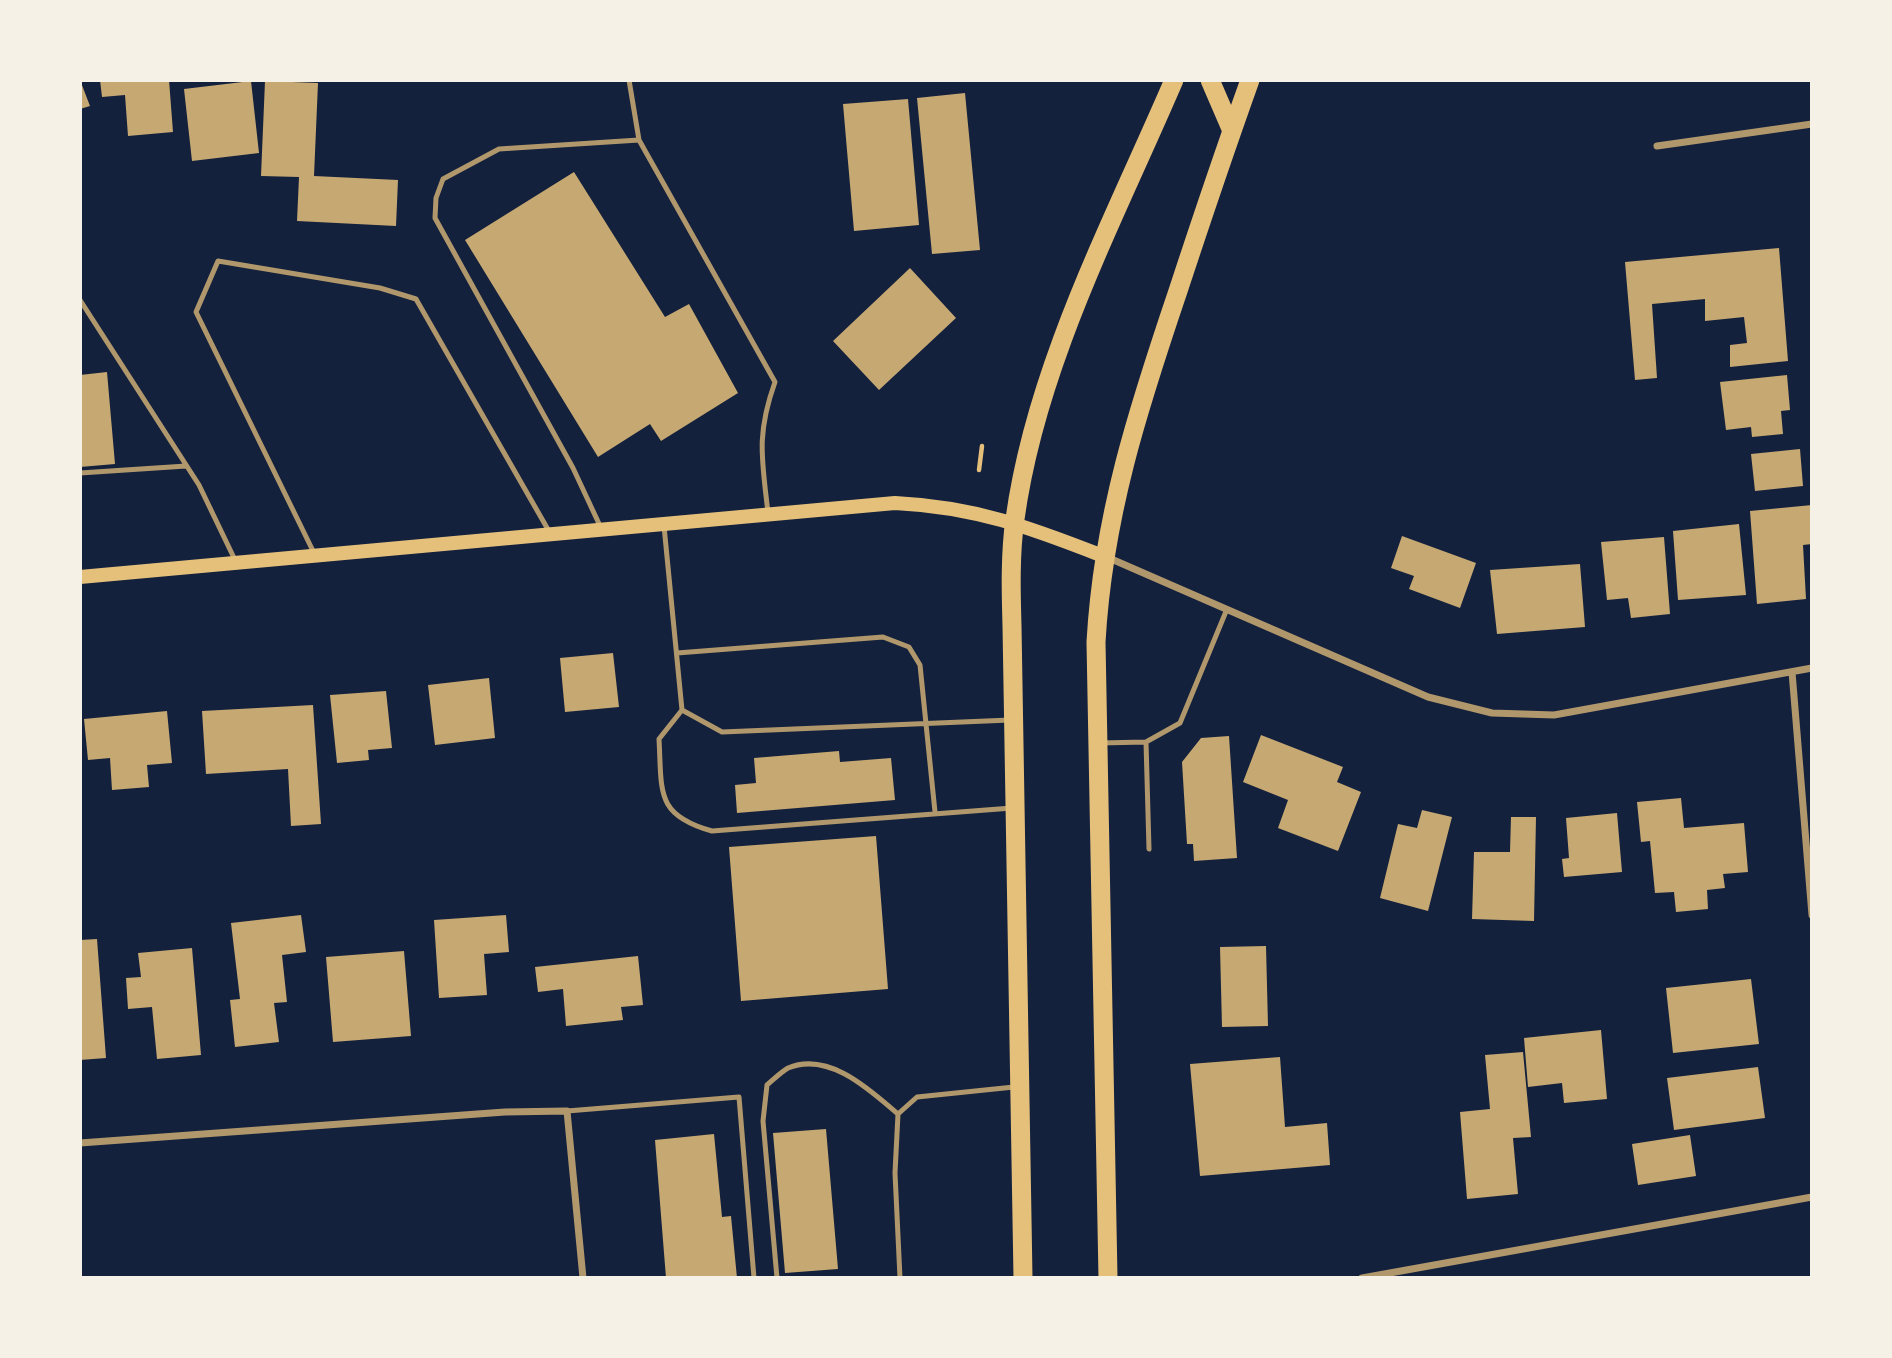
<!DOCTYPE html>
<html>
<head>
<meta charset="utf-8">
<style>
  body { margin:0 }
  #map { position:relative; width:1892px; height:1358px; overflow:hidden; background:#14213d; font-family:Raleway,sans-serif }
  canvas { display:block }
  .frame { position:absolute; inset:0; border:82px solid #f6f1e7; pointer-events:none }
</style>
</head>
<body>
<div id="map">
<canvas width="1892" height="1358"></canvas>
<div class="frame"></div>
</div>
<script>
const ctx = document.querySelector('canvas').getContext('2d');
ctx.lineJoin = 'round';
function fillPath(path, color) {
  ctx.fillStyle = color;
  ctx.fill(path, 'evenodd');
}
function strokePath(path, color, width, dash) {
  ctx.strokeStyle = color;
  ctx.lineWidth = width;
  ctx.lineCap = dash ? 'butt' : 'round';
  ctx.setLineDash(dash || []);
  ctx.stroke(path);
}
fillPath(new Path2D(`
  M80,80L90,106L80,109Z
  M100,80H169L173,132L128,136L125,95L102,97Z
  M251,81L259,153L192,161L184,89Z
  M265,81L318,83L314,176L398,180L396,226L297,221L299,177L261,176Z
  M965,93L980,250L932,254L917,98Z
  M908,99L919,225L854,231L843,104Z
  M574,172L665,317L689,304L738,393L661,441L650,424L598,457L465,240Z
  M1779,248L1788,361L1730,367V345L1747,343L1744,317L1705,321V299L1652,304L1657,378L1635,380L1625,262Z
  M910,268L956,318L879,390L833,341Z
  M107,372L115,464L80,467V375Z
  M1787,375L1790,410L1781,411L1783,434L1752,437L1751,427L1726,430L1720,382Z
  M1800,449L1803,486L1755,491L1751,454Z
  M1812,505V544L1803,545L1806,599L1757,604L1750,511Z
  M1739,524L1746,595L1678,600L1673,531Z
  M1402,536L1476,563L1460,608L1409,589L1414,576L1391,568Z
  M1664,537L1670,614L1631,618L1628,598L1607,600L1601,542Z
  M1580,564L1585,627L1497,634L1490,570Z
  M613,653L619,707L565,712L560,658Z
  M489,678L495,738L435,745L428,685Z
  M386,691L392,748L368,750L369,760L337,763L330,695Z
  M313,705L321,824L291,826L288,769L206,774L202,711Z
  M167,711L172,763L147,765L149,787L112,790L110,758L88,760L84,719Z
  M1261,735L1343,767L1337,782L1361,792L1338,851L1278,828L1288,800L1243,782Z
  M1229,736L1237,858L1194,861L1193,844H1187L1182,762L1201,738Z
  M839,751L840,762L891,758L895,800L737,813L735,785L756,783L754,758Z
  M1681,798L1684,828L1744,823L1748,872L1723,874L1725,888L1707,890L1708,909L1676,912L1674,892L1655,893L1650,841L1641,842L1637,802Z
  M1422,810L1452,817L1428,911L1380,898L1398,824L1417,828Z
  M1617,813L1622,872L1564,877L1562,859L1569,858L1566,818Z
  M1511,817H1536L1534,921L1472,919L1474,852H1510Z
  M876,836L888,989L741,1001L729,847Z
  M301,915L306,952L282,955L287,1002L274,1003L279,1042L235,1047L230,1000L240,999L231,923Z
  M506,915L509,952L484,954L487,995L439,998L434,920Z
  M97,939L106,1058L80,1060V940Z
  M1266,946L1268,1026L1222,1027L1220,947Z
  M192,948L201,1055L157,1059L152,1007L128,1009L126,978L141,977L138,953Z
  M404,951L411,1036L333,1042L326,957Z
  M638,956L643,1005L621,1007L623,1020L566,1026L563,989L538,992L535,967Z
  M1751,979L1759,1044L1673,1053L1666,988Z
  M1601,1030L1607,1099L1564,1103L1562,1083L1528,1087L1524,1038Z
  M1523,1052L1531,1137L1513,1138L1518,1194L1467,1199L1460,1112L1490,1109L1485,1055Z
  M1280,1057L1285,1127L1327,1123L1330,1165L1200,1176L1190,1064Z
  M1758,1067L1765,1118L1674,1130L1667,1078Z
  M826,1129L838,1269L785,1273L773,1133Z
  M714,1134L722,1217L731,1216L737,1278H666L655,1140Z
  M1690,1135L1696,1176L1638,1185L1632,1144Z`), '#c6a872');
strokePath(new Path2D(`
  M979,470L982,446`), '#e5c07b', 4.5);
strokePath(new Path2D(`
  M629,80L639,140L775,382C756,435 762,459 768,513
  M80,300L199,485L235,560
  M80,473L186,466
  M664,526L682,710L722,732L1010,720
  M601,528L573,468L435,218L436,198L443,179L499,149L639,140
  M315,555L196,312L218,261L380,288L416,299L550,533
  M677,653L883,637L909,647L920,665L935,812
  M682,710L659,739C662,792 655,815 712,831L1012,808
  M1146,742L1149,849
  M1100,743L1146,742L1180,723L1227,609
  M567,1111L739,1097L754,1278
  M777,1278L763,1121L767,1085C773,1080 781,1072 788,1068C829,1051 870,1090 898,1114
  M900,1278L895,1173L898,1114L917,1097L1014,1087`), '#b1986c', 5);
strokePath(new Path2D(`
  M1657,146L1812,124
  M1109,558L1428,697L1492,713L1554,715L1812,668
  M1792,672L1812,915
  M80,1143L505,1112L567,1111L583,1278
  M1362,1278L1812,1197`), '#b1986c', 7);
strokePath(new Path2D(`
  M80,577L895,503C975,507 1029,527 1103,556`), '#e5c07b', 14);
strokePath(new Path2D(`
  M1210,80L1232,131
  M1023,1278L1012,626C1011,591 1010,554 1015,519C1036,366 1113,222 1174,80
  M1108,1278L1096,642C1103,517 1138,409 1178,291C1201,221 1225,150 1250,80`), '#e5c07b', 19);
</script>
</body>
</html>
